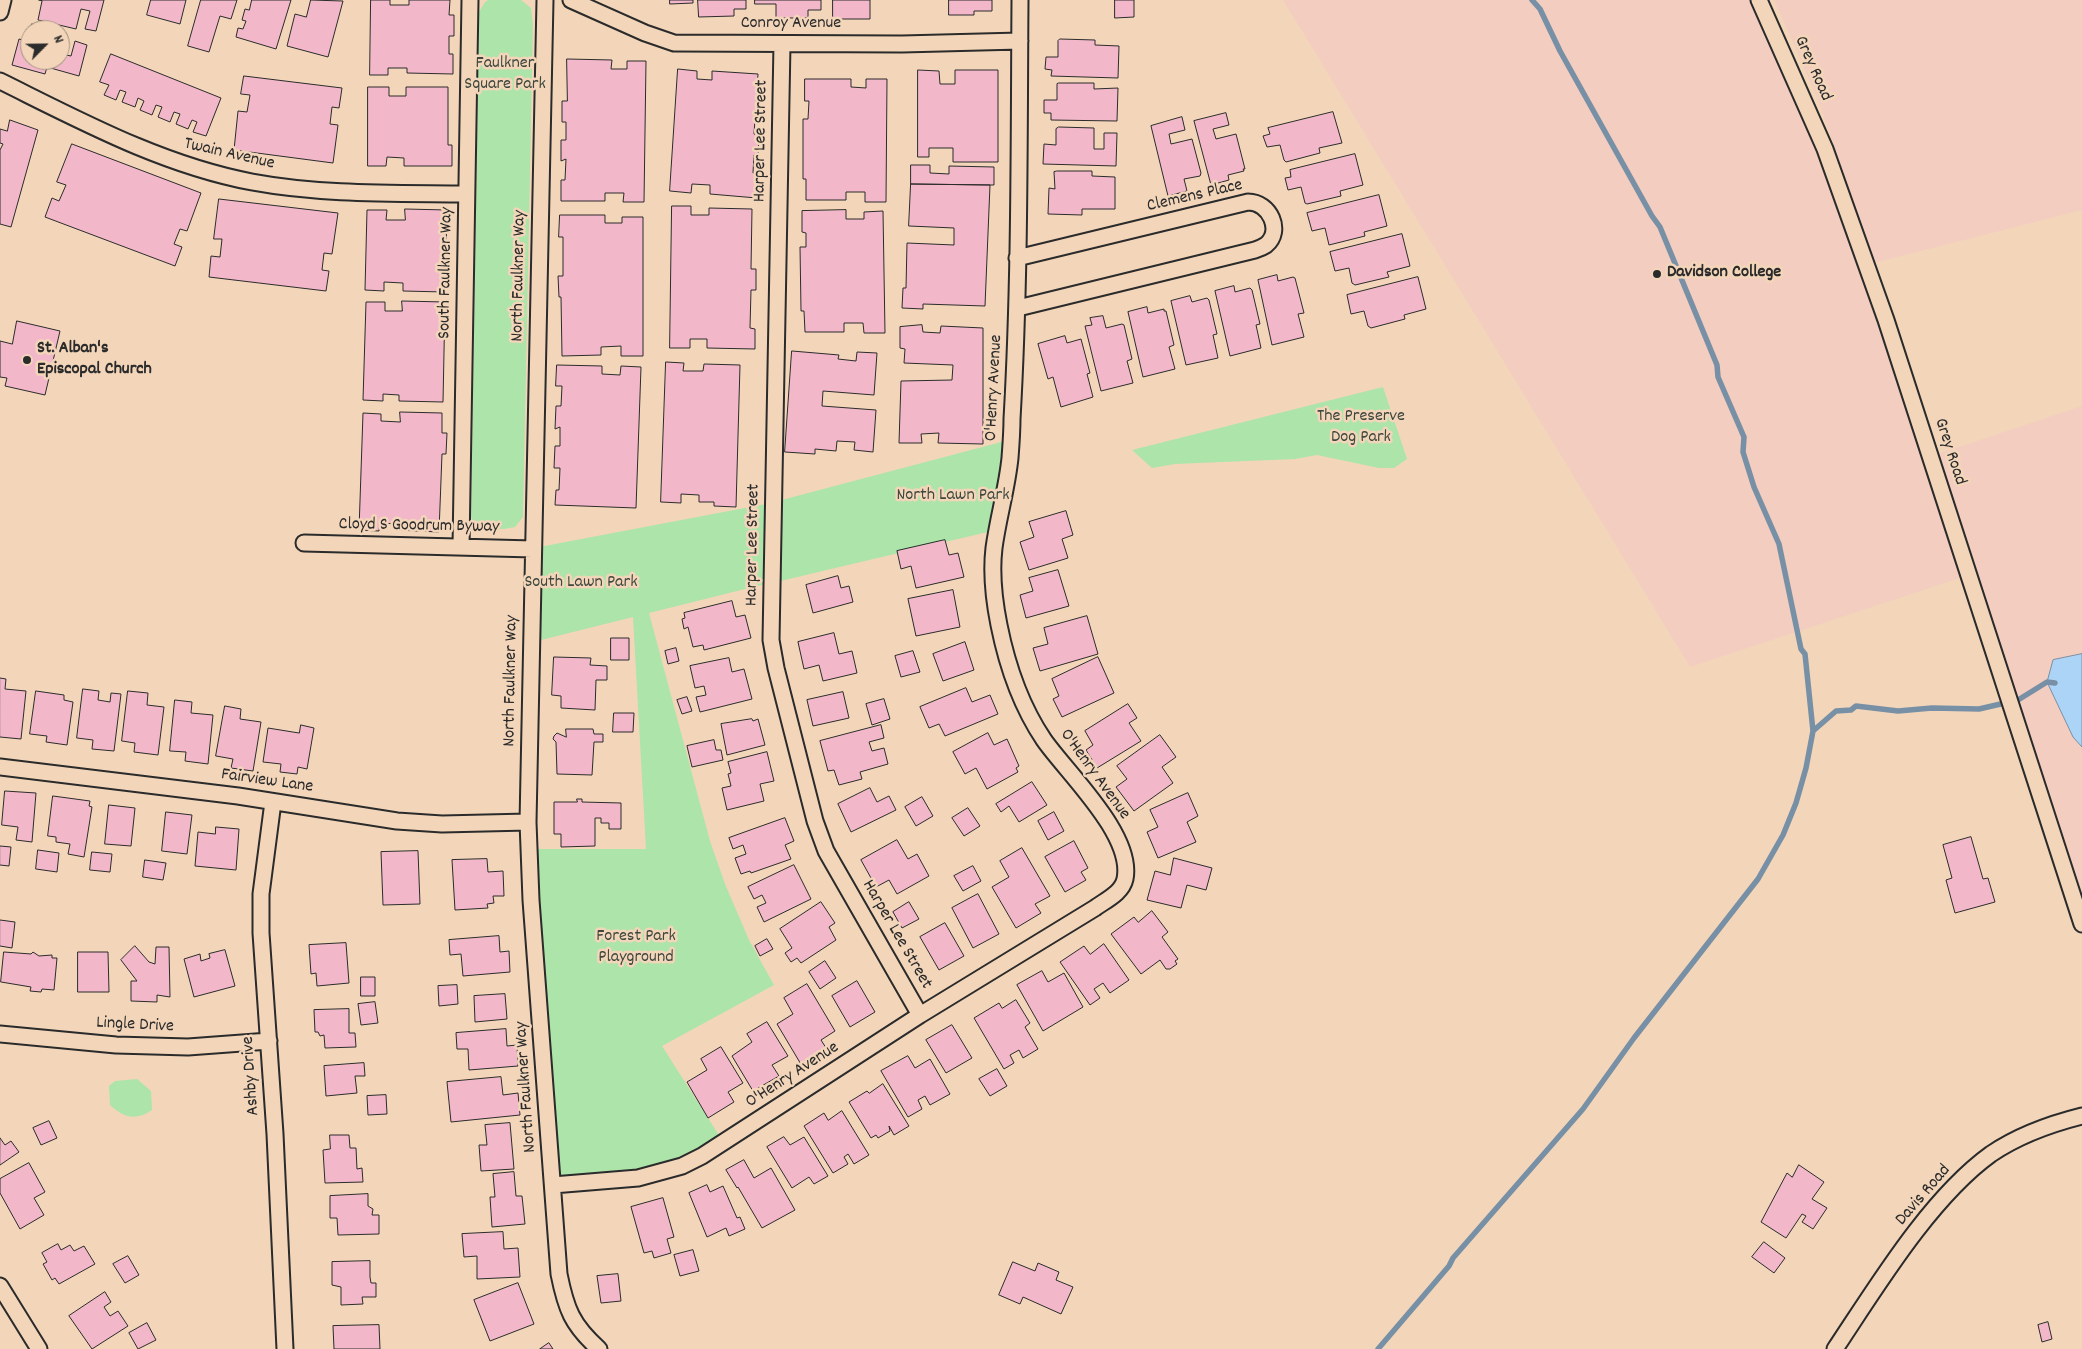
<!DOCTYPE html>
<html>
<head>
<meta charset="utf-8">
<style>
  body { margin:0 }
  #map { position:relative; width:2082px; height:1349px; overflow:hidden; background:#f3d6ba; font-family:Dekko,sans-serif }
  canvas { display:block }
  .north { position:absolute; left:20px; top:20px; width:50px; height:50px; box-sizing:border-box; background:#f3d6ba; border:1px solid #a39281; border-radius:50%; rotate:67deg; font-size:14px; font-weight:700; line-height:20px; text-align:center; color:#2b2b2b }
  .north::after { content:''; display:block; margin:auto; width:18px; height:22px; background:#2b2b2b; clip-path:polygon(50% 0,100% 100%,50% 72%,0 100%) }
</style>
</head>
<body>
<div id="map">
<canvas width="2082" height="1349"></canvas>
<div class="north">N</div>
</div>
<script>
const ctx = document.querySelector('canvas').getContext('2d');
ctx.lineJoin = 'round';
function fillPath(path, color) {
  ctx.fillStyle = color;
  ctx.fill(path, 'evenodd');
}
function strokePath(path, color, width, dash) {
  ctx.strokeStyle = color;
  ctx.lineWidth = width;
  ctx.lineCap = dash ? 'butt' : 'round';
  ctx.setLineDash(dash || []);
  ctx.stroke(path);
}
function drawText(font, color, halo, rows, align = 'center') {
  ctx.font = font + ' Dekko,sans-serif';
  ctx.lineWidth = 5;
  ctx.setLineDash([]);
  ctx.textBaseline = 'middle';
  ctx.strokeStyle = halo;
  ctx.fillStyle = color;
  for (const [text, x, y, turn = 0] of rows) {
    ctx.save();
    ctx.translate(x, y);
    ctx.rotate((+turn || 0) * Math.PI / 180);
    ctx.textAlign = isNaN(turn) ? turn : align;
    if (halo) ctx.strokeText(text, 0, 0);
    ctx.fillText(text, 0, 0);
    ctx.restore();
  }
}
fillPath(new Path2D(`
  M1283,0H1754L1839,202L1963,577L1690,667Z
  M1774,0H2082V210L1874,263L1817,97Z
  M2082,406V897L1938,454Z`), '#f3cdbf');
fillPath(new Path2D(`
  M488,0H521L531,8L533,25L523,517L515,527C505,529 482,533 474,524C472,522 472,519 471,517L479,12L485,2Z
  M1383,387L1407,459L1394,468H1379L1317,455L1295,459L1175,464L1152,468L1132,450Z
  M1009,440L996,530L772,583L774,502Z
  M771,503L769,583L649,613L710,841L725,884L749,940L774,985L662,1046L722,1140L664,1170L555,1182L532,849H646L633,617L533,642L534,548Z
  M137,1079L151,1091L152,1110C136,1121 124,1118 110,1105L109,1086L115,1081Z`), '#ace4a9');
const water = new Path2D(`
  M2082,654V747L2073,737L2047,682L2053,660Z`);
fillPath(water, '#acd4f7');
strokePath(water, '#7890a5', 1);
strokePath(new Path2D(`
  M1813,731L1836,711L1851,710L1856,706L1898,711L1932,708L1979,709L2018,700L2047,682L2055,683
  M1378,1349L1449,1266L1453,1258L1583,1109L1634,1038L1758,879L1783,835L1796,803L1806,768L1813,731L1805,654L1801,649L1779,544L1754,487L1743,452L1744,437L1718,377L1717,365L1660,227L1652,216L1560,51L1540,9L1532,0`), '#7890a5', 5.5);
const building = new Path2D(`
  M39,0H104L96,31L85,29L90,11L81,9L76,29L38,20L42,1Z
  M151,0H186L180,24L147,15Z
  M201,0H237L231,19L220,16L209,52L188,46Z
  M252,0H291L276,49L236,37L238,28L243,29L246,21L242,20L245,9L249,10Z
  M311,0L343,1L328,57L287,46L295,14L306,17Z
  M371,0H390V5H409V0H450L449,15H454V36H449V54H453V74L407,73V68H388V75H370Z
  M670,0H693V3L670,4Z
  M698,0H746V9H734V16L699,17Z
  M755,0H821V10H808V18H776V4H755Z
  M833,0H870V19H833Z
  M949,0H992V11H974V15H949Z
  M1115,0H1134V17L1115,18Z
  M32,24L55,30H30V60H60V31L66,33L61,54L71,56L75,41L87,45L79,76L47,67L45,74L12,65L19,39L27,41Z
  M1060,39L1095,40V45L1119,46L1118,78L1051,76L1052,70L1045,69L1046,57H1058V41Z
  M111,54L221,98L206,136L193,132L197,122L192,120L188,129L176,124L180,114L174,112L170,122L158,117L162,107L156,105L152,115L140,110L144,101L138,98L135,107L122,102L126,92L120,90L116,100L104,95L109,85L100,82Z
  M567,59L612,60L611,69H627V61H646L644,202H623L624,193H605V201H561V180H565L566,159L561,161V140H566V122H562V101H567Z
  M678,69L697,71V79L712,80V71L758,74L754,134L759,135L758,155H754L753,173H758L757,198L710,194V185L692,184L691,193L670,191Z
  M918,70L939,71L940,84H955V70H998V162H953V148H929V157H918Z
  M244,76L342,88L339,108L332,107L330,124L338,125L333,163L234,150L238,111L247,112L250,95L241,94Z
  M805,79H851V87L866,88V79H887L886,202H865V192H846V200H806V179H803V119H808L809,101H805Z
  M1059,83H1094V89L1118,88L1117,121L1051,120V113H1044V100H1057V84Z
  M368,87H389V96H406V87H448V145H452V166H404V158L387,157L386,166H368Z
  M1333,112L1342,143L1319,148L1320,153L1286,162L1284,160L1280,145L1267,147L1263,136L1270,134L1268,128Z
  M1226,113L1229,125L1213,129L1216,139L1236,134L1245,169H1243L1244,171L1228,175L1229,180L1211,185L1194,121Z
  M1182,117L1185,130L1169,134L1171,144L1192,139L1201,173L1200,176L1184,179L1187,191L1168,196L1151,126Z
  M10,120L38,130L11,227L0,224V150L3,144L0,143V129L7,131Z
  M1059,127L1094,128V149H1104V133H1117L1116,166L1043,164L1044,144L1056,145V129Z
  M72,144L201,193L187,231L180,229L174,244L182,247L175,266L45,217L52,198L59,201L66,185L57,182Z
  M1355,154L1363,185L1340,191L1341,196L1307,204L1305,203L1301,187L1288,190L1285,178L1291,177L1290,170Z
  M911,165H930V173L949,174V166L994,167V185L911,184Z
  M1057,171H1092V176L1115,177V209H1082V215L1048,214L1049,188L1055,189L1054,172Z
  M911,184L990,185L985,306L923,304V309L902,308L903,288H906L907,243L954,245V228L909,226Z
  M1379,195L1387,226L1364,232L1365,236L1329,245L1325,228L1312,231L1307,213Z
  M219,199L338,213L332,254L324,253L322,270L329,271L326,291L209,277L211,256L220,257L222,239H214Z
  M672,206H691V215H709V208L752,209L751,269H756V290H751L750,328L755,329V349L707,348V339H690V348H670Z
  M405,209L447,210L445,292L403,291V283L384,282V291L365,290L367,210H387L386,220H405Z
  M846,210V219H864V212L883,211L885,333H864L863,323H844V332H805L804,311H801L800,247H806V233L802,232V211Z
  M560,215H605V223H622V217H643V356H621V346L601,347V355L562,356L561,297H559L558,276H563V237H559Z
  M1402,234L1410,266L1387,272L1389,277L1355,285L1352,283L1349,268L1335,271L1330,252Z
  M1277,275L1278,281L1293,277L1295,278L1304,313L1298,314L1304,337L1272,345L1258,280Z
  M1418,277L1426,309L1404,315L1405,319L1371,328L1368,326L1364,311L1351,314L1347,295Z
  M1234,286L1235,292L1250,288L1252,290L1260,324L1256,325L1261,348L1230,356L1215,291Z
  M1190,296L1192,302L1207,298L1209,300L1217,334L1213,335L1218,358L1186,365L1171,301Z
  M402,301L445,302L443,402L399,401V395L383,394V401L363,400L366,302H385V311H402Z
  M1147,307L1148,313L1164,309V311H1166L1174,345L1169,347L1175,369L1143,377L1128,312Z
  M1103,316L1106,328L1122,324L1124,325L1132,359L1127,361L1133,383L1101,391L1085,326L1092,325L1090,318Z
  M17,321L60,331L45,395L5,386L7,378L0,377V341L12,344Z
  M922,325L923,332L940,333L941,326L983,328V444L938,443L939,433L921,434L922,443H899L901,381L952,380L953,365L904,363L905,349L900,348V327Z
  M1065,336L1067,343L1081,339L1090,373L1087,374L1093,397L1061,407L1053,377L1048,379L1038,344Z
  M792,351L839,355L838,359L856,361L857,352L877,353L874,395L823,391L822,406L876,410L873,452L854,450L855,442L837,441L836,451L815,449V454L785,452Z
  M666,362L684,363L683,371H703L704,364L740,365L736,507L714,506V502H699V495L681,494V503L661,502Z
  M557,365L602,366V374L620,375L621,366L641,367L636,508L555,505L556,490H559L560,468H554L555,446H560V427L555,429L556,406H561L562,386H556Z
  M400,412L442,413V433H447L446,454H442L439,532L397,530L398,524L380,523L379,531L359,530L363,413L381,414V421L400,422Z
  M1066,511L1073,535L1062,539L1068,558L1029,570L1020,542L1034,537L1029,522Z
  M945,540L949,555L958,553L964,577L916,588L911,566L901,569L897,551Z
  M1058,570L1069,606L1026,618L1020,595L1033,591L1029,578Z
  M838,576L841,588L849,586L853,602L813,613L806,585Z
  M953,590L960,627L916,636L908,599Z
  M732,601L736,617L745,615L751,638L704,650L703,645L693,647L688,627L684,629L682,619L685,618L684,613Z
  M1087,616L1098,654L1040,671L1033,648L1048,644L1044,628Z
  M834,633L839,654L852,651L857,673L823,681L819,665L804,669L798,642Z
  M611,638H629V660H611Z
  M965,642L974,670L943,681L933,654Z
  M676,648L679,661L668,664L665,651Z
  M913,651L920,672L901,677L895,656Z
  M554,657L591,658L590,665L607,666V680H596L595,710L561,708V696L552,695Z
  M1098,657L1114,693L1062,717L1053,699L1059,696L1052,679Z
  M729,658L732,672L744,669L752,699L700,712L696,697L706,695L704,686L695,688L690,666Z
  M0,678L6,679L5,689L26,691L21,739L0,737Z
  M966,688L972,702L990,695L998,714L945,736L939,724L929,728L920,707Z
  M83,689L99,691L98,700L110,702L111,693L121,694L114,751L92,749L93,740L77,738Z
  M36,691L64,695V700L73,702L67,745L46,742L47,736L30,734Z
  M128,691L148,693L147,705L164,707L158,755L134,752L135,743L122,741Z
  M843,692L849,718L813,726L807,700Z
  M687,697L692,711L682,714L677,700Z
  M884,699L890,719L872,725L866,704Z
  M175,700L192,702L191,713L213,715L208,764L185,761L186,752L170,751Z
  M1128,704L1137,718L1129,723L1141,741L1097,768L1086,750L1093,745L1085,731Z
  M225,706L241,709L240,719L261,722L253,771L231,768L233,759L216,756Z
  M614,713H634L633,732H613Z
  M752,719L753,721L758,719L765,745L727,755L721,724Z
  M301,725L314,728L307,769L298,767L297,774L280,772L281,764L263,762L268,728L299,733Z
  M881,725L884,738L869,742L872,751L884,748L888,764L860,772L862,779L839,785L834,770L828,771L820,741Z
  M566,729H593L594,734H603V742H594L592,775L557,774L556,742L553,739L554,736L557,733L566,737Z
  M988,733L994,745L1007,739L1019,766L1016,768L1018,772L987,789L976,768L965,774L953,752Z
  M1160,735L1176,757L1162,767L1173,783L1134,811L1116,787L1127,779L1117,766Z
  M714,740L716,750H721L723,760L692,767L687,746Z
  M767,752L774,781L760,784L764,801L727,810L722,788L731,786L728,774L731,773L728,762Z
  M1032,782L1047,805L1019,822L1009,806L1001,812L996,804Z
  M870,788L877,802L889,796L896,810L851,832L838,804Z
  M5,791L36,793L32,842L16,840L18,827L2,825Z
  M1188,793L1198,816L1187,822L1196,842L1158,858L1147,832L1158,827L1150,810Z
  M53,796L90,801L89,806L92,807L84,857L68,854L70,844L56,842V837L48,836Z
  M922,797L933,816L916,826L905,807Z
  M577,799H582V802L621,803V829H609V823H601V818H595V846L561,847V834H554V802H577Z
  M109,805L135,808L131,846L105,844Z
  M968,808L980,826L964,836L952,818Z
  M166,812L192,815L187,854L162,851Z
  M1054,812L1064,831L1048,840L1038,821Z
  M785,818L794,841L785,845L791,859L751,873L750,871L741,874L735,858L746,854L743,845L733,849L729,838Z
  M216,827L239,829L236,870L195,866L198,832L215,834Z
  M1971,837L1983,879L1988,878L1995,902L1955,913L1946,880L1952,878L1943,845Z
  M897,840L908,859L917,854L929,876L897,894L889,880L876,887L861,860Z
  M1074,841L1088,868L1081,872L1086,880L1065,892L1045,857Z
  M0,846L11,847L9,866L0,865Z
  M1022,848L1050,896L1035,904L1041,913L1016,928L992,887L1009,877L1000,861Z
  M38,850L59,853L57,872L36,869Z
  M418,851L420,904L383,905L381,852Z
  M92,852L112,854L110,872L90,870Z
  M1174,858L1212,868L1206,890L1187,885L1181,908L1147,900L1155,871L1170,875Z
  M487,859L488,872L503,871L504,896H493L494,903L487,904L488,908L455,910L452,860Z
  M145,860L166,863L163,880L143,877Z
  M794,865L811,899L764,922L757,907L766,903L762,895L754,899L748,887Z
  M973,866L981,881L963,891L954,876Z
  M978,894L999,934L973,948L952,908Z
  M821,902L835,923L829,927L836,940L801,963L797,958L791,962L785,953L792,948L780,929Z
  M909,902L919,919L902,928L893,912Z
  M1152,911L1168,932L1162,937L1178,959L1175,961L1177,964L1170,969H1166L1160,960L1141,974L1111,934L1134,917L1138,922Z
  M0,920L15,922L12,948L0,946Z
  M945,923L964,956L939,970L920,937Z
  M499,936L500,952L509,951L510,972L463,976L461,954L450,955L449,940Z
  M767,939L773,949L760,956L755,946Z
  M346,943L349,983L317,986L316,973L311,974L309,945Z
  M1104,944L1129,980L1110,993L1103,983L1094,989L1100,998L1090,1005L1060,962L1084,946L1090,954Z
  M135,946L149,962L155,964L156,947H169L170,997L157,995V1002L131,1001V981H137L121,960Z
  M225,950L235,986L194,997L184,959L200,954L201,961L210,958L209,954Z
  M4,952L31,954L33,952L39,956L52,955V958H57L54,990L42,989L41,992L30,991L31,987L1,982Z
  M78,952H108L109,992H78Z
  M825,961L836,978L820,989L809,972Z
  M1042,971L1048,982L1064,973L1083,1007L1043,1031L1017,985Z
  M361,977H375V996H361Z
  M857,981L875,1012L850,1027L832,996Z
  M807,984L835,1031L821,1040L828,1051L802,1066L777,1024L793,1014L784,998Z
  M457,985L458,1004L439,1006L438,986Z
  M505,994L507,1019L475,1022L474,996Z
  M1016,1000L1030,1023L1025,1027L1038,1049L1023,1058L1019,1050L1010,1055L1014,1063L1004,1069L974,1018L999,1003L1002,1008Z
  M375,1002L378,1023L361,1025L358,1004Z
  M349,1009V1033H355L356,1047L325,1048L324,1035L320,1036L318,1032H315L314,1010Z
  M767,1022L788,1056L772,1065L779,1076L753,1091L732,1056L752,1042L747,1034Z
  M952,1025L972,1058L946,1073L926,1040Z
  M506,1029L507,1046L517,1045L518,1066L469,1070L468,1049H457L456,1033Z
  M721,1047L743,1083L728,1092L734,1102L708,1118L687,1082L707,1070L701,1059Z
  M908,1056L915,1068L930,1059L950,1094L930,1105L925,1096L918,1100L922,1109L908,1117L881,1071Z
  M364,1063L365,1076H355L357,1093L326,1096L324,1066Z
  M997,1069L1007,1086L990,1096L979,1079Z
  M501,1077L503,1095L518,1093L520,1115L451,1122L447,1082Z
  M883,1084L909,1126L894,1135L889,1126L890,1131L878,1138L876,1135L871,1138L849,1102L867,1091L869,1093Z
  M386,1095L387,1114L368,1115L367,1096Z
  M842,1111L869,1155L854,1164L848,1154L844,1157L848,1164L833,1173L804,1126L824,1113L828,1120Z
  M49,1121L57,1138L41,1145L33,1128Z
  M510,1123L514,1169L481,1171L479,1145H487L485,1125Z
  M330,1135H349L350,1148H356L357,1169L362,1168L363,1182L325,1183L323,1150L330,1149Z
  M784,1137L790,1145L804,1137L828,1176L814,1184L809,1177L792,1188L767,1147Z
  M0,1138L5,1145L11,1141L19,1152L0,1165Z
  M744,1160L754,1178L771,1168L795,1210L762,1228L738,1187L737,1188L726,1170Z
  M29,1163L45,1192L34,1198L44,1215L20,1229L0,1193V1179Z
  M1799,1165L1824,1182L1812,1199L1827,1208L1813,1229L1802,1222L1806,1216L1802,1214L1786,1238L1761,1222L1787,1173L1792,1177Z
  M514,1172L516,1196H522L525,1224L492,1227L490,1197H495L493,1174Z
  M707,1185L710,1192L723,1186L737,1218L740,1217L745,1229L729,1236L726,1228L707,1237L689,1193Z
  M368,1194V1206L373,1209L372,1215H379V1234L338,1235L337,1218H330V1196Z
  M663,1198L674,1237L667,1239L671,1253L654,1258L652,1251L644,1253L631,1207Z
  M503,1232L504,1249L518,1248L520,1277L477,1279V1256L464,1257L462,1234Z
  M1764,1242L1785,1258L1774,1273L1752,1257Z
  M58,1244L61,1250L70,1245L74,1251L84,1246L95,1264L59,1284L55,1278L52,1280L43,1264L47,1262L42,1253Z
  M693,1250L699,1271L680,1276L674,1255Z
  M128,1256L139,1275L125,1283L113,1264Z
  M370,1261V1277L371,1283H376V1297H362L363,1304L341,1305V1287L332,1285V1262Z
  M1013,1262L1035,1271L1038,1263L1059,1272L1056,1280L1073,1287L1061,1314L1023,1297L1020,1304L999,1295Z
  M618,1274L621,1301L601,1303L597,1276Z
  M518,1283L534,1324L490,1341L474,1300Z
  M105,1292L111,1302L104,1307L110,1316L118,1311L128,1326L92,1349L69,1316Z
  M2048,1322L2052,1339L2042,1342L2038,1325Z
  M147,1323L156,1340L138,1349L129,1333Z
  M379,1325L380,1349H334L333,1326Z
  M549,1343L553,1349H540Z`);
fillPath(building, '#f2b8ca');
strokePath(building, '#2b2b2b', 1);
const street = new Path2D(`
  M545,0L528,822L531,900L559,1274C566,1309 572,1325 599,1349
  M571,0L645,33L674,43L902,44L1020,41
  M1759,0L1825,149L1886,320L2082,924
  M0,12L3,0
  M782,44L771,640L776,668L815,821L826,851L920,1015
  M0,81C81,121 162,165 252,182C322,195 395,193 466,194
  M1017,258L1248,202C1270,202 1283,231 1266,245C1263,247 1258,249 1255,250L1018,308
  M304,543L533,549
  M461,547L470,0
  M0,767L238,796L397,821L442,824L528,822
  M273,802L261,894V933L275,1134L285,1349
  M0,1034L116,1045L188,1047L269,1041
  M553,1185L638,1178L682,1166L702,1156L920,1015L1095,908C1106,900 1122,893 1125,879C1134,835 1067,773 1044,740C1021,706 1007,665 999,625C994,600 991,573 994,548C998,518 1007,488 1010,458C1011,445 1012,432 1012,419C1020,280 1019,140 1020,0
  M0,1286L39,1349
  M1835,1349C1877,1286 1930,1198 1991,1154C2019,1135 2050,1124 2082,1116`);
strokePath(street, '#2b2b2b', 19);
strokePath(street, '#f3d6ba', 15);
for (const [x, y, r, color] of [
  [1657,274,5,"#2b2b2b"],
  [27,360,5,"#2b2b2b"]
]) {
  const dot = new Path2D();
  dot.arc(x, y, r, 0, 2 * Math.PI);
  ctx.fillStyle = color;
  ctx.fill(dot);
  strokePath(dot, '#f3d6ba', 2);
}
drawText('18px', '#2b2b2b', '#f3d6ba', [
  ["Conroy Avenue",791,25],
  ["Grey Road",1812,69,66],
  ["Harper Lee Street",762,141,-89],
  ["Twain Avenue",229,155,13],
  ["Clemens Place",1195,197,-13],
  ["South Faulkner Way",447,273,-89],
  ["North Faulkner Way",520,276,-89],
  ["O'Henry Avenue",995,388,-87],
  ["Grey Road",1949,452,72],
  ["Cloyd S Goodrum Byway",419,527,1],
  ["Harper Lee Street",754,545,-89],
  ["North Faulkner Way",512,681,-89],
  ["O'Henry Avenue",1094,775,54],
  ["Fairview Lane",267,782,8],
  ["Harper Lee Street",896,935,60],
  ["Lingle Drive",135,1026,3],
  ["Ashby Drive",252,1076,-94],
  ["O'Henry Avenue",793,1076,-33],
  ["North Faulkner Way",527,1087,-94],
  ["Davis Road",1924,1196,-49]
]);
drawText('18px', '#3e473e', '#f3d6ba', [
  ["Faulkner",505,65],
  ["Square Park",505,86],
  ["The Preserve",1361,418],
  ["Dog Park",1361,439],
  ["North Lawn Park",953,497],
  ["South Lawn Park",581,584],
  ["Forest Park",636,938],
  ["Playground",636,959]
]);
drawText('bold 18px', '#2b2b2b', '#f3d6ba', [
  ["Davidson College",1667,274],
  ["St. Alban's",37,350],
  ["Episcopal Church",37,371]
], 'left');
</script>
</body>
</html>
